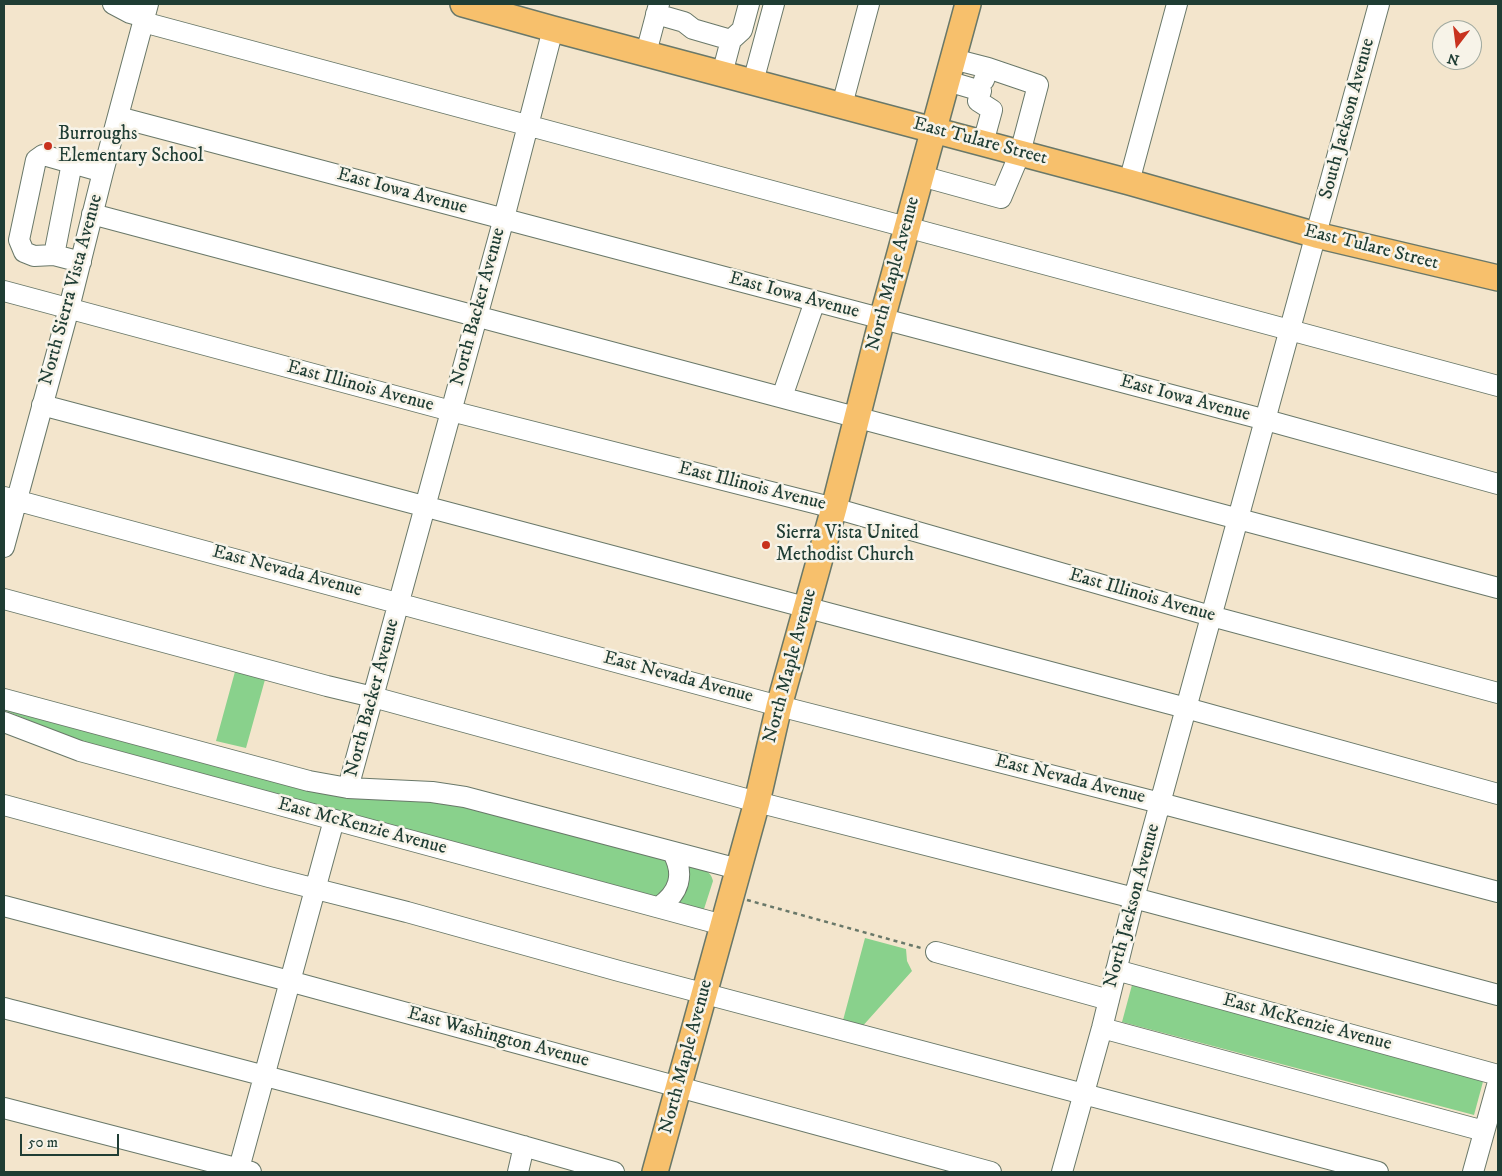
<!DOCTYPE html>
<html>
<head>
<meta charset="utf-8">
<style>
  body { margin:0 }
  #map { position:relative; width:1502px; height:1176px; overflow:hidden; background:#f3e5cc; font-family:"IM FELL DW Pica",serif }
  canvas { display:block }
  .frame { position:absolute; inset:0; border:5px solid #1f3d34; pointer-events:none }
  .north { position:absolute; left:1432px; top:20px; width:50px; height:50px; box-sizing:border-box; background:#f7f3e8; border:1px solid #a1aaa0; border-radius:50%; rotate:195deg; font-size:14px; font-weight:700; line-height:20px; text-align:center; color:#1f3d34 }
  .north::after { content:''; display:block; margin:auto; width:18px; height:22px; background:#c8321e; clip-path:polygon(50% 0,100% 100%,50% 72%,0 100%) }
  .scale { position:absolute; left:20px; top:1134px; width:99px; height:22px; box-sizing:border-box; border:2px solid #1f3d34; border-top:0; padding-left:6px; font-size:15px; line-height:18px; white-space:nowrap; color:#1f3d34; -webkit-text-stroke:4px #f7f3e8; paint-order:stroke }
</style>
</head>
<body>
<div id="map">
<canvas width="1502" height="1176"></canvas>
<div class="frame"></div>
<div class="north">N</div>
<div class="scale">50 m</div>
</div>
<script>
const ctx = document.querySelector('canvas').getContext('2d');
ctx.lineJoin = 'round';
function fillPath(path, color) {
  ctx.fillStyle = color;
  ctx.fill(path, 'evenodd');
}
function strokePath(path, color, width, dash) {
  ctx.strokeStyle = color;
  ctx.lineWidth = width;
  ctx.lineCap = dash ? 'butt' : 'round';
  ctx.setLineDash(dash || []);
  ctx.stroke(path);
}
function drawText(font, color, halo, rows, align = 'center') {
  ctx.font = font + ' "IM FELL DW Pica",serif';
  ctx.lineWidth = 5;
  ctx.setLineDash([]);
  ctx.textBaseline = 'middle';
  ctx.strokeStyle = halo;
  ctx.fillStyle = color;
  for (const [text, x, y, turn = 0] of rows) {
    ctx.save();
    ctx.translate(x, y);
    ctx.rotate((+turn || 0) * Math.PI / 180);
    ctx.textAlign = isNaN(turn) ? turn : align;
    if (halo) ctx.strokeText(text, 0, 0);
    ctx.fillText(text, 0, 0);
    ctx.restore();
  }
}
fillPath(new Path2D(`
  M236,668L266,676L246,748L216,741Z
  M4,707L416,799L461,805L663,859L671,868L667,889L658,896H652L84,743L4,710Z
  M688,865C698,868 711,869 713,881L704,909L677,904C686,893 690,879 688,865Z
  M865,938L906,949L907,961L912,971L860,1029L842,1024Z
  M1132,985L1484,1078L1474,1115L1122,1022Z`), '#89d18c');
const minor = new Path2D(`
  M113,4L130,13L144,17
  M656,14L684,22L693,29L731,40L722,74
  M143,22L1498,386
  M731,40L742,30L749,4
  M646,53L659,4
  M953,59L988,68L984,80
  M947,81L981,91L978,101L992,110L983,143
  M753,82L774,4
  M842,105L869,4
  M118,117L1266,420L1498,484
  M921,176L1001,198L1020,153L1038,85L988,68
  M1129,182L1177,4
  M92,214L1498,588
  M54,255L72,163
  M81,262L54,255L34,256L24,252L19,240L36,160L43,155L103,172
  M4,291L451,411L834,508L1211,616L1498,693
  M782,397L815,301
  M42,405L1186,708L1498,794
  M4,497L779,706L1160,803L1498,892
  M4,547L69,308L103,172L148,4
  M4,599L327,686L373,697L757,802L1134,898L1498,995
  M4,699L309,781L348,788L432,792L465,797L738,869
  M4,722L80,751L723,925
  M348,788L504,218L553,29
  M4,805L269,877L407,912L619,971L1378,1172
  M4,906L289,981L991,1172
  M659,907C679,893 685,875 673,853
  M936,952L1109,1000
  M1116,970L1498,1075
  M4,1008C208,1061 412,1113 614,1172
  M1102,1028L1484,1131
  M4,1108L251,1172
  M238,1172L334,820
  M518,1172L524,1146
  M1062,1172L1102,1028L1134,898L1379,4
  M1473,1172L1498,1082`);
const major = new Path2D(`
  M463,4L553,29L1129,182L1316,235L1498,278
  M655,1172L757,802L779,706L834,508L882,319L968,4`);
strokePath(minor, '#697869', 22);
strokePath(major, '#697869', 28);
strokePath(new Path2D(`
  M747,900L921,948`), '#697869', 2.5, [4, 4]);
strokePath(minor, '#fff', 20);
strokePath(major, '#f7c06c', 25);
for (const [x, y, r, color] of [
  [48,146,5,"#c8321e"],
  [766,545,5,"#c8321e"]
]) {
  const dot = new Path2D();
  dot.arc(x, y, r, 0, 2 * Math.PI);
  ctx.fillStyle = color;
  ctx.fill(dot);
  strokePath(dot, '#f7f3e8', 2);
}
drawText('19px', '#1f3d34', '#f7f3e8', [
  ["South Jackson Avenue",1348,119,-75],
  ["East Tulare Street",980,142,15],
  ["East Iowa Avenue",402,192,15],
  ["East Tulare Street",1371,248,14],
  ["North Maple Avenue",894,274,-75],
  ["North Sierra Vista Avenue",72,290,-75],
  ["East Iowa Avenue",794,296,15],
  ["North Backer Avenue",479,307,-75],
  ["East Illinois Avenue",360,387,15],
  ["East Iowa Avenue",1185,399,15],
  ["East Illinois Avenue",752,487,14],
  ["East Nevada Avenue",287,572,15],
  ["East Illinois Avenue",1142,596,16],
  ["North Maple Avenue",791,666,-75],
  ["East Nevada Avenue",678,678,15],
  ["North Backer Avenue",373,698,-75],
  ["East Nevada Avenue",1070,780,14],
  ["East McKenzie Avenue",362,827,15],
  ["North Jackson Avenue",1133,906,-75],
  ["East McKenzie Avenue",1307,1023,15],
  ["East Washington Avenue",498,1038,15],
  ["North Maple Avenue",687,1057,-75]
]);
drawText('19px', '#1f3d34', '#f7f3e8', [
  ["Burroughs",58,135],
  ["Elementary School",58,157],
  ["Sierra Vista United",776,534],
  ["Methodist Church",776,556]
], 'left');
</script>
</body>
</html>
